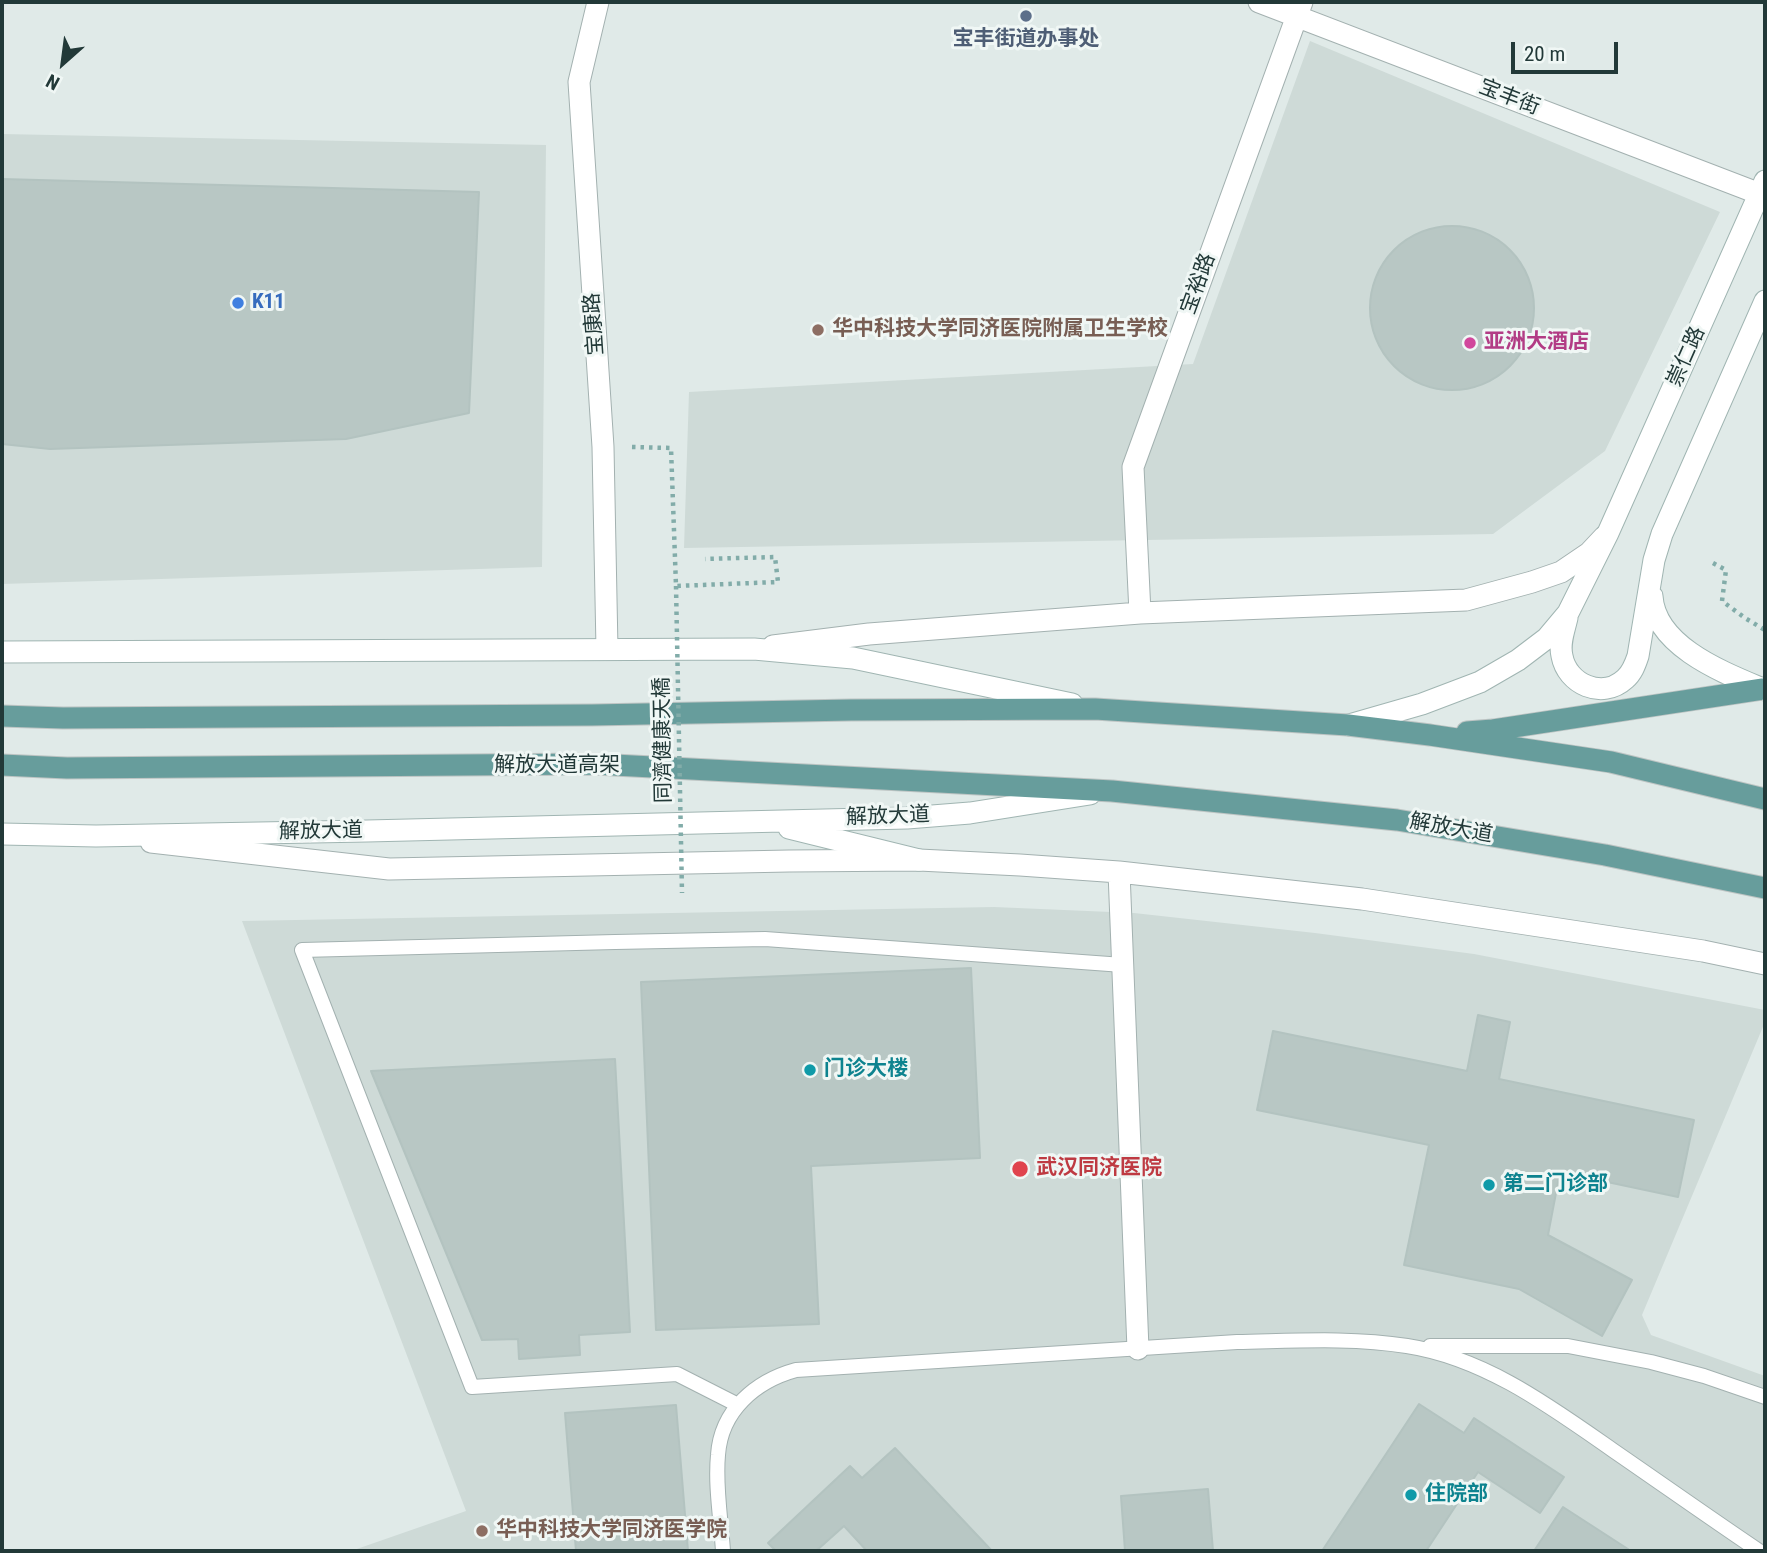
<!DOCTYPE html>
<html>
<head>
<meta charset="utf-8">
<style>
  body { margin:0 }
  #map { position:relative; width:1767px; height:1553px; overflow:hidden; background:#e0eae8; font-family:"Roboto Condensed",sans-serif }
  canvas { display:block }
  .frame { position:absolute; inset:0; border:4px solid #223938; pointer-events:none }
  .north { position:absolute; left:28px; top:28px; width:70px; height:70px; -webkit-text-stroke:5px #f0f7f5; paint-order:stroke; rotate:208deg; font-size:19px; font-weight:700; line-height:28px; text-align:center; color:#223938 }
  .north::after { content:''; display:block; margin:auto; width:24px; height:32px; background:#223938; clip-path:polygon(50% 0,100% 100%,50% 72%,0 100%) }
  .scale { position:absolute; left:1511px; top:42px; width:107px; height:32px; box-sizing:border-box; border:4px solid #223938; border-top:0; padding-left:9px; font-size:21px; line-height:24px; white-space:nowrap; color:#223938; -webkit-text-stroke:5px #f0f7f5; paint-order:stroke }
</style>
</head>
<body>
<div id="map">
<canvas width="1767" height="1553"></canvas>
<div class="frame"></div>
<div class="north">N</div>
<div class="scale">20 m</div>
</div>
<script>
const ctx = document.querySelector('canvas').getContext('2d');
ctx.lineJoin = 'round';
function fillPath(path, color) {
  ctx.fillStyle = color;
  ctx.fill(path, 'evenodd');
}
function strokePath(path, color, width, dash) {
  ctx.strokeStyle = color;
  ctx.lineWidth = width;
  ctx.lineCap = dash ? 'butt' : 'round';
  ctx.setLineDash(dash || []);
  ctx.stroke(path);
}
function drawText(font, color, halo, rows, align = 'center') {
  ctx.font = font + ' "Roboto Condensed","Noto Sans SC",sans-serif';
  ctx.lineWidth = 6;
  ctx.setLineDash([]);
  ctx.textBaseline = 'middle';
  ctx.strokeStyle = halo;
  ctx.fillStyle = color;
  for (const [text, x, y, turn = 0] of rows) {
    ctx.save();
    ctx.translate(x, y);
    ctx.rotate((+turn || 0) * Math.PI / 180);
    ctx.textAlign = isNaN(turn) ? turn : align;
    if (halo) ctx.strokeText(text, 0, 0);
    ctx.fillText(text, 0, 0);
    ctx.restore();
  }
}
fillPath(new Path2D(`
  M1310,41L1720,212L1605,451L1493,534L684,548L689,392L1193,364Z
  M2,134L546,145L542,567L2,584Z
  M994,907L1134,913L1315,933L1474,954L1765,1010V1022L1642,1315L1651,1335L1765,1376V1551H351L466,1511L242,921Z`), '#cedad7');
const building = new Path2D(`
  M2,179L479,192L469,413L346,439L50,449L2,444Z
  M1370 308a82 82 0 1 1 164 0a82 82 0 1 1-164 0Z
  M971,968L980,1158L811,1166L819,1324L656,1330L641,982Z
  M1478,1015L1510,1022L1499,1079L1694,1120L1678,1197L1560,1172L1548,1235L1632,1280L1602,1336L1519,1289L1404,1265L1429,1145L1257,1110L1273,1031L1467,1071Z
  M615,1059L630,1332L579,1335L580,1355L519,1359L518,1339L482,1340L371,1071Z
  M1419,1404L1464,1433L1474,1418L1564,1477L1540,1513L1478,1472L1426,1551H1322Z
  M676,1405L688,1551H576L565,1413Z
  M895,1448L992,1551H867L844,1526L816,1551H776L768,1543L850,1466L862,1478Z
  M1208,1489L1213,1551H1125L1121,1496Z
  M1563,1507L1631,1551H1534Z`);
fillPath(building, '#b8c7c4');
strokePath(building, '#b3c3c0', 2);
const lane = new Path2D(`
  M1430,1346H1568L1651,1362L1704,1376L1765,1397
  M738,1405L677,1374L472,1387L302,950L615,942L765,939L1123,965
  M723,1551C721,1520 715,1486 718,1455C721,1410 756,1381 796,1370L1237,1342C1293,1341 1351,1337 1407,1346C1485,1358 1551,1407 1614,1451C1662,1484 1710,1518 1759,1551`);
const street = new Path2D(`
  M598,2L579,82L603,447L607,649
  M1259,2L1760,194
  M1140,613L1133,467L1302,2
  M773,646L869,634L1140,613L1466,600L1532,582L1561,572L1589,553L1604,537
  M151,842L389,869L789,861L919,860L1020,865L1119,872L1362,899L1703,951L1765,964
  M1119,872L1138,1349`);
const secondary = new Path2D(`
  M1652,596C1655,647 1725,673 1765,690
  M1567,618C1564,631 1559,643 1562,656C1567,684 1602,700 1625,679C1632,673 1635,665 1638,656L1654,560L1662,534L1765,301
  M2,652L754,649L853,658L1072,704
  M1349,725L1422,704L1480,682L1518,660L1547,638L1568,613L1608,533L1765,181
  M789,828L919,860
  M2,834L96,836L367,831L907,818L970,813L1090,794`);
const primary = new Path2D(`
  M2,716L63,718L592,715L851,710L1095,709L1348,725L1430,735L1611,762L1765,799
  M1467,732L1493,730L1763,689
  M2,765L67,768L595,764L1112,791L1397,820L1605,855L1765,888`);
strokePath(lane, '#a3b1b0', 16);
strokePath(street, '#a3b1b0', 23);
strokePath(secondary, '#a0b5b2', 23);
strokePath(primary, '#bdc4c3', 23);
strokePath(new Path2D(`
  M632,447L671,448L676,586L778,582L775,557L705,559
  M1713,563L1726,570L1722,601L1745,618L1765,630`), '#82aca9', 4.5, [3.5, 5]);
strokePath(lane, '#fff', 14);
strokePath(street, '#fff', 21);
strokePath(secondary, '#fff', 21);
strokePath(primary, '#679d9c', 21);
strokePath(new Path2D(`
  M676,586L682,893`), '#82aca9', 4.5, [3.5, 5]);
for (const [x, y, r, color] of [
  [1026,16,7,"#5c6f8a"],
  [238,303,7,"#3f7fe0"],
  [818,330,7,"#8d6e63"],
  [1470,343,7,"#d1479c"],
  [810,1070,7,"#0f9aa8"],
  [1020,1169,9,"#e0444e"],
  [1489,1185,7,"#0f9aa8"],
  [1411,1495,7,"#0f9aa8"],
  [482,1531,7,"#8d6e63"]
]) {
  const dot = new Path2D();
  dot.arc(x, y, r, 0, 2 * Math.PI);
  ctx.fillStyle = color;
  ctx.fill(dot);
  strokePath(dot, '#f0f7f5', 2.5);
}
drawText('bold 21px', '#4e5e75', '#f0f7f5', [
  ["宝丰街道办事处",1026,40]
]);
drawText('21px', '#223938', '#f0f7f5', [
  ["宝丰街",1509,98,21],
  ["宝裕路",1199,284,-70],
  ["宝康路",595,324,-94],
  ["崇仁路",1687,357,-66],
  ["同濟健康天橋",664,740,-91],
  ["解放大道高架",557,766],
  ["解放大道",888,817,-2],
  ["解放大道",1451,829,10],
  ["解放大道",321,832,-1]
]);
drawText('bold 21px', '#366cbe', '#f0f7f5', [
  ["K11",252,303]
], 'left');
drawText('bold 21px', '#785e54', '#f0f7f5', [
  ["华中科技大学同济医院附属卫生学校",832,330],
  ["华中科技大学同济医学院",496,1531]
], 'left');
drawText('bold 21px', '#b23c85', '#f0f7f5', [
  ["亚洲大酒店",1484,343]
], 'left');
drawText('bold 21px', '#0d838f', '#f0f7f5', [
  ["门诊大楼",824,1070],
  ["第二门诊部",1503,1185],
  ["住院部",1425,1495]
], 'left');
drawText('bold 21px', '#be3a42', '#f0f7f5', [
  ["武汉同济医院",1036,1169]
], 'left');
</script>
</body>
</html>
